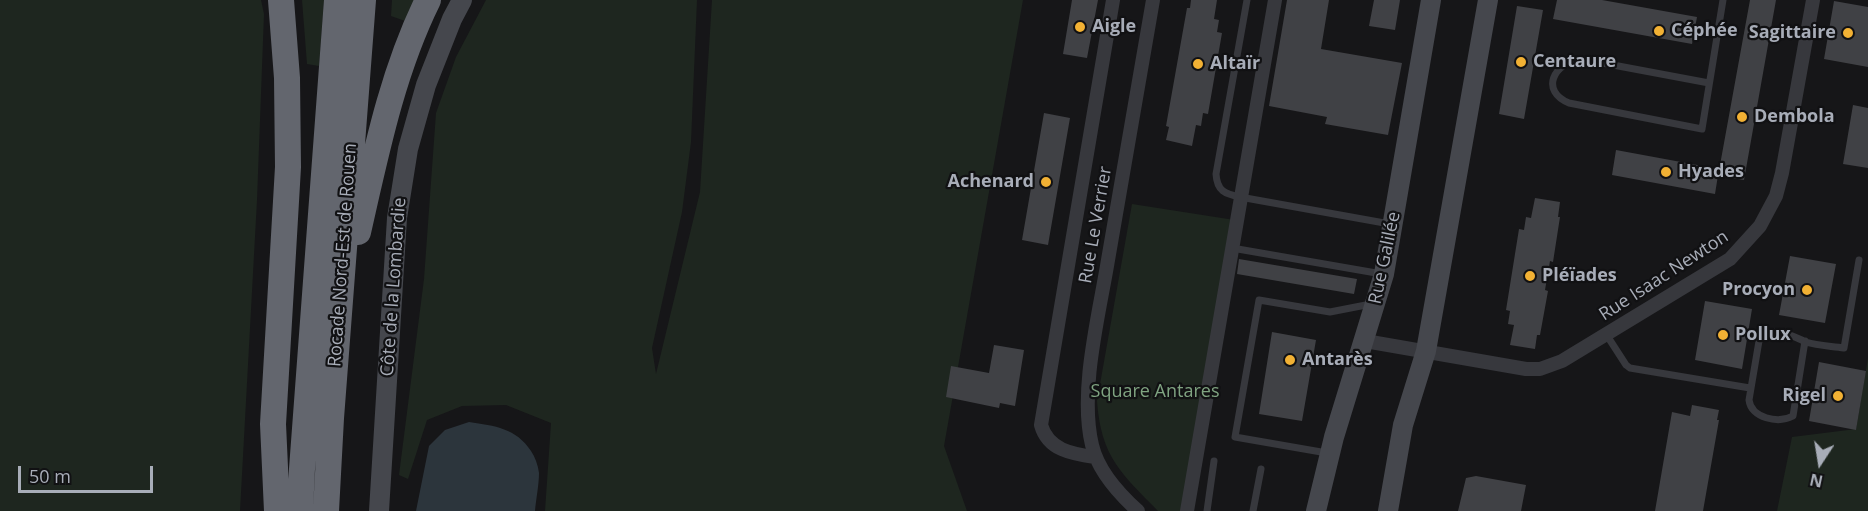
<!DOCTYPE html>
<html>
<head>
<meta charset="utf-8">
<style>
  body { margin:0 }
  #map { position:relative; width:1868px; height:511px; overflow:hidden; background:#161618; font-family:"Open Sans",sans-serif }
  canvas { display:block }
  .north { position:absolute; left:1790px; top:433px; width:60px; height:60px; -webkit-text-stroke:4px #111113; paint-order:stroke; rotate:192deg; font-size:16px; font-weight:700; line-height:24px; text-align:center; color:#a8adb8 }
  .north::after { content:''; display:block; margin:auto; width:21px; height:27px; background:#a8adb8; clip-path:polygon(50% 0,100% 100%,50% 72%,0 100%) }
  .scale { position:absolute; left:18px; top:466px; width:135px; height:27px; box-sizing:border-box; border:3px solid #a8adb8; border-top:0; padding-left:8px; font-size:18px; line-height:21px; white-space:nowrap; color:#a8adb8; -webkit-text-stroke:4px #111113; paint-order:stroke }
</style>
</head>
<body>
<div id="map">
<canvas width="1868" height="511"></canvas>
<div class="north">N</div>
<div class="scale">50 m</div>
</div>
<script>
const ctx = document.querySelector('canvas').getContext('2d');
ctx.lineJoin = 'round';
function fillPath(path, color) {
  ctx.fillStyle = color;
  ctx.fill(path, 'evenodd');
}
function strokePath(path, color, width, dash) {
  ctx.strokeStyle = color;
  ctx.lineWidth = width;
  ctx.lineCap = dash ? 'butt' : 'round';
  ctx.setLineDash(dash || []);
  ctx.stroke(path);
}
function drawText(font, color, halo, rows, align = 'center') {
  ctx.font = font + ' "Open Sans",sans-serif';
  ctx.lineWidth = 4.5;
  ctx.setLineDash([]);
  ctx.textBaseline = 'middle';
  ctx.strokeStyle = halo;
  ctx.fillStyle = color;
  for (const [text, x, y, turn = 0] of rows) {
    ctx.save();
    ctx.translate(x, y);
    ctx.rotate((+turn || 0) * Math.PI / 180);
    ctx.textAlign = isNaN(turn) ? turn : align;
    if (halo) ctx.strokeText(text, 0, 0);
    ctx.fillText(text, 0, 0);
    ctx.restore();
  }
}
fillPath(new Path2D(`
  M0,0H261L264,14L257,200L240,511H0Z
  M302,0H324L319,66L307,64Z
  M392,0H420L408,22L391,16Z
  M486,0H697L691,142L682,212L652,348L656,374L700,192L712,0H1023L944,446L967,511H545L551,423L506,405L462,406L427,420L408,479L399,475L424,279L436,113L456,57Z
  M1132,204L1241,221L1192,511H1158C1121,473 1101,457 1097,401Z
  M1868,358V511H1777L1792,437L1856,429Z`), '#1e261f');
fillPath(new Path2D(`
  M469,422C495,426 516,428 531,451C535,457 538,465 539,473C539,485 536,499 535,511H416L429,446L445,430Z`), '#2c353c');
fillPath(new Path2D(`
  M1072,0H1098L1087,58L1063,54Z
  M1191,0H1217L1214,19L1219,20L1217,32L1222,33L1208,114L1203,113L1201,126L1196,125L1192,146L1166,140L1169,127L1166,126L1187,8H1190Z
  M1287,0H1329L1321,49L1402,63L1388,135L1325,124L1327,117L1269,106Z
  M1374,0H1400L1395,30L1369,26Z
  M1557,0H1602L1697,17L1692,44L1553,19Z
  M1750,0H1776L1744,180L1718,176Z
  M1834,1L1868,7V67L1824,59Z
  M1517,6L1543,10L1524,119L1499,114Z
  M1853,105L1868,108V168L1843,164Z
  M1044,113L1070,118L1048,245L1022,240Z
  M1616,150L1719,169L1715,194L1612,175Z
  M1535,198L1560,202L1558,217H1560L1553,262L1550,261L1545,290L1548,291L1540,335H1537L1535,349L1510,345L1514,325L1508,324L1510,311L1506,310L1519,229L1524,230L1526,217L1531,218Z
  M1790,256L1836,264L1825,323L1779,315Z
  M1239,259L1357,279L1354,294L1237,274Z
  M1705,301L1752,309L1742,369L1695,360Z
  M1272,332L1316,340L1302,421L1259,414Z
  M994,345L1024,350L1015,406L1000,403L999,408L946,397L951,366L989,373Z
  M1819,362L1866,371L1856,430L1809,421Z
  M1692,405L1719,410L1717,420H1719L1703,511H1655L1672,412L1690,416Z
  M1476,476L1526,485L1521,511H1458L1466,478Z`), '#404145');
strokePath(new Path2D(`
  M1247,0L1216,174C1217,191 1225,194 1240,197L1390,224
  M1709,83L1581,59C1553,63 1540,91 1569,103L1702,129L1723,0
  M1232,248L1382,274
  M1606,334L1626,365L1630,368L1750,388
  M1805,341L1793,416C1778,424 1751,418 1749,400L1759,341C1771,323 1792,336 1806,342C1818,346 1832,346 1844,348L1859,260
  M1327,453L1235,437L1259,300L1330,312L1371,304
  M1207,511L1214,461
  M1253,511L1261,469`), '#37383d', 7);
strokePath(new Path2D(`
  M1365,341L1526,369H1540L1562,361L1730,259L1760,226L1776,196L1782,173L1813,0
  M1095,457C1072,454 1048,450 1041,425L1113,0
  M1138,511C1118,493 1098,471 1092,445C1079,391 1099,315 1108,260C1123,173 1138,87 1153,0
  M1187,511L1275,0`), '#37383d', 14);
strokePath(new Path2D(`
  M379,511L397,218L408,149L426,85L452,19L462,0
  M1316,511L1334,437L1384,274L1431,0
  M1388,511L1403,425L1426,351L1488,0`), '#45474d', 20);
strokePath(new Path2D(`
  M358,232C376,153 392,73 428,0
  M277,511L273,424L288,167L287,78L281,0
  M300,511L302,469L337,0
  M326,511L331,418L363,0`), '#63666e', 26);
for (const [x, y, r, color] of [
  [1080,27,6,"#f2b134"],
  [1659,31,6,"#f2b134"],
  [1848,33,6,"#f2b134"],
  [1521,62,6,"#f2b134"],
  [1198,64,6,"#f2b134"],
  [1742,117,6,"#f2b134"],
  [1666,172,6,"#f2b134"],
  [1046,182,6,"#f2b134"],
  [1530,276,6,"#f2b134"],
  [1807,290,6,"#f2b134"],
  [1723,335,6,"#f2b134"],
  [1290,360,6,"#f2b134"],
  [1838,396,6,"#f2b134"]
]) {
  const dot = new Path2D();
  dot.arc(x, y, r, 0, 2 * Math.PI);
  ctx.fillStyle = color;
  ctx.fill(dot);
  strokePath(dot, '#111113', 2);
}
drawText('bold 18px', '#a8adb8', '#111113', [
  ["Aigle",1092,27],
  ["Céphée",1671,31],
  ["Sagittaire",1836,33,"right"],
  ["Centaure",1533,62],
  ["Altaïr",1210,64],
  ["Dembola",1754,117],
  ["Hyades",1678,172],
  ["Achenard",1034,182,"right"],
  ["Pléïades",1542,276],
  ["Procyon",1795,290,"right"],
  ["Pollux",1735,335],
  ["Antarès",1302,360],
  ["Rigel",1826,396,"right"]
], 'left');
drawText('18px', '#a8adb8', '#111113', [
  ["Rue Le Verrier",1096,225,-80],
  ["Rocade Nord-Est de Rouen",343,255,-86],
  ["Rue Galilée",1385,258,-78],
  ["Rue Isaac Newton",1664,276,-33],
  ["Côte de la Lombardie",394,287,-86]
]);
drawText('18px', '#7fa381', '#111113', [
  ["Square Antares",1155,392]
]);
</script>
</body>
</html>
